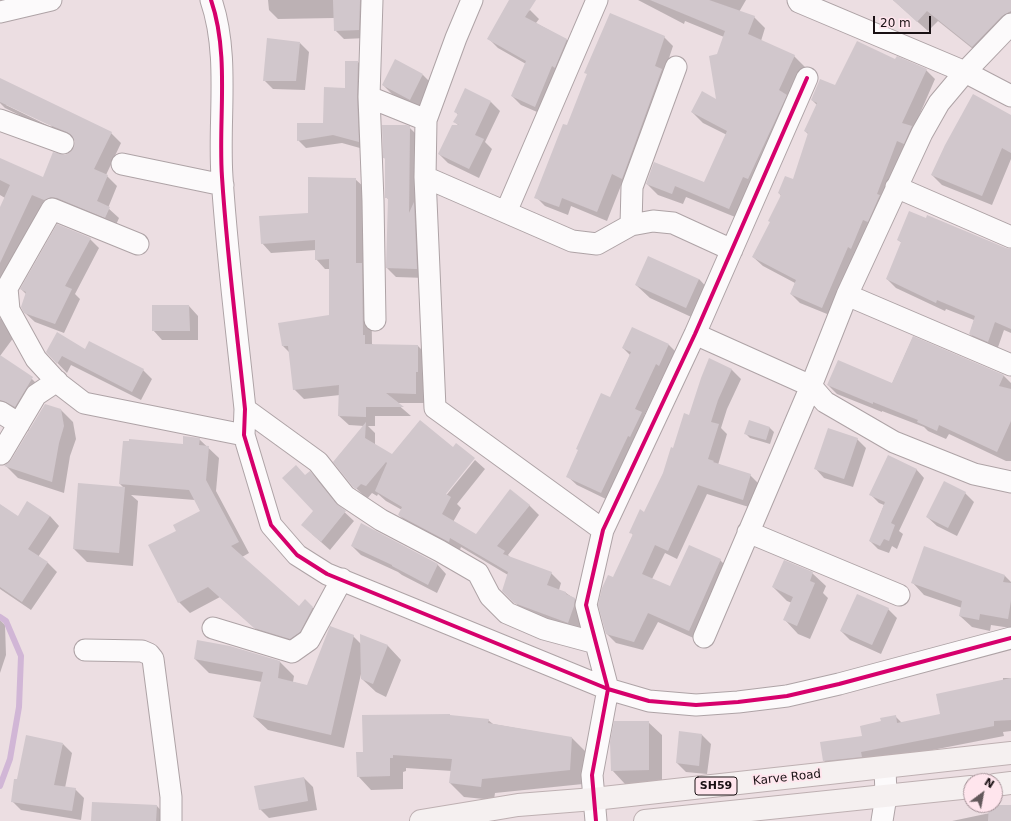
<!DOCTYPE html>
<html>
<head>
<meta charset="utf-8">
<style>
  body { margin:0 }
  #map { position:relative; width:1011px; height:821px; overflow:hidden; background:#ecdee2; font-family:"DejaVu Sans",sans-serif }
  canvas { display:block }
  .north { position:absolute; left:963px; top:773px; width:40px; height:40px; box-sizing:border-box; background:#ffe5ed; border:1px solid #a39096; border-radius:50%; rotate:32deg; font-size:11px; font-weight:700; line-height:16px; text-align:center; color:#191013 }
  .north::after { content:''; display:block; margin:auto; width:14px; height:18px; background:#63585b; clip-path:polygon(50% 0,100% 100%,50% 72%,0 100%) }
  .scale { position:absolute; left:873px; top:16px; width:58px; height:18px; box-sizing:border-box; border:2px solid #191013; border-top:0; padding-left:5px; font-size:12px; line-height:14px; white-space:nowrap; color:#191013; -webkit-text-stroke:3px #ffe5ed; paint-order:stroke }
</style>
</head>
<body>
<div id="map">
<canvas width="1011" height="821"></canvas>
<div class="north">N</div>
<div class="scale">20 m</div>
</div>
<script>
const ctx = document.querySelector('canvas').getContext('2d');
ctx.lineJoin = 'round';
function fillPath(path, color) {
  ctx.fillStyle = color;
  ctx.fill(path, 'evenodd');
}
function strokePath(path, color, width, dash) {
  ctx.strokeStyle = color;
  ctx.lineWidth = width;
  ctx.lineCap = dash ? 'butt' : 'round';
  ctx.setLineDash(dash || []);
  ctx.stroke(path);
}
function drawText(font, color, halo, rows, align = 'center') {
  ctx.font = font + ' "DejaVu Sans",sans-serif';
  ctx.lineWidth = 4;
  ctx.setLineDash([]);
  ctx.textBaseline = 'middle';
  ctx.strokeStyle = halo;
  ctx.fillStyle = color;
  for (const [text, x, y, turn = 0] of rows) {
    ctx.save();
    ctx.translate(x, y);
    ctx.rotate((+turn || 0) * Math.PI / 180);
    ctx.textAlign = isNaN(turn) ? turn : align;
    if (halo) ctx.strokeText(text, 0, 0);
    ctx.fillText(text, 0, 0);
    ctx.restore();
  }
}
fillPath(new Path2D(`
  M268,0H366L367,38L344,39L335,30L334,18L278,19L269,10Z
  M638,0H746L739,12L754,17L765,28L761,41L794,56L805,67L790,100L740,219L686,197L683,204L658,195L647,184L705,183L727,135L703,123L692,112L717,101L718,55L724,37L685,21L684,24Z
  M893,0H1011V27L983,57L938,21L928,31Z
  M530,10L539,19L536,23L567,40L576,49L544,115L521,105L512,96L526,64L498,48L489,39Z
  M664,37L673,46L664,73L631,187L622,183L607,221L571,206L568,215L545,206L536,197L568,127Z
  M300,43L309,52L305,90L273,89L264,80Z
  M896,60L926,70L935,79L832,316L800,303L791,294L795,283L763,266L753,257L771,223L781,196L779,193L794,180L809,135L805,131L817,105L812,100L836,87Z
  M358,62L366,70L367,150L342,143L306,148L298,140L324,124L346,89Z
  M423,75L432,84L419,108L392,94L383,85Z
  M0,89L111,133L121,143L106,175L117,186L108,208L119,218L115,227L55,210L42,204L0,294V209L5,198L0,195V160L44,179L66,156L72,153L75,147L76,141L58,134L5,108L0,103ZM6,103L52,126L51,127L6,105Z
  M491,102L500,111L485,142L492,149L479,178L448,163L439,154L459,126L455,122L458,115L456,112Z
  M1011,117V159L992,205L942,185L932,175Z
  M409,127L418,136L426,278L396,277L387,268L389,200L386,197V159L384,158Z
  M355,179L365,188L371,274L372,344L374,345L418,346L428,356L425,403H396L411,416H375V426H368L375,433V445L444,498L475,460L485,469L457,504L461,508L453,522L476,535L529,505L539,515L508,555L511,558L551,573L561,583L559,590L566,593L575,599L585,609L584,617L578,633L525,613L503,590L508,575L461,547L459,552L409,525L399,515L402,510L386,501L378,494L377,496L372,493L367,499L354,486L364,426L349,425L339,416L340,395L304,399L294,389L290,353L283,346L330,316V269H325L316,259V250L271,253L262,243L309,214Z
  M90,239L99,248L75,294L80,299L64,333L35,322L25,313L26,294L21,289Z
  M898,240L1011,250V333L1004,330L997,350L979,343L970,334L974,320L946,309L945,311L896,288L887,279L902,243Z
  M699,279L712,293L700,321L650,298L636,285Z
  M189,306L198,316V340H162L153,330Z
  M0,318L8,325L14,337L0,356Z
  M913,337L1004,376L1011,383V461H1006L949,434L946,439L928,431L924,427L882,411V412L837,394L828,385L892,384Z
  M669,345L678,354L668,374L665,372L644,416L650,422L610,501L577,485L567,476L610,399L630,355L623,348Z
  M85,350L143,370L152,379L141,400L71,365L67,373L47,352Z
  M0,356L28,375L38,385L20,413L0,415Z
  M710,360L732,370L741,379L727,409L721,428L727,434L718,465L750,475L759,484L752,508L707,494L677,559L665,553L652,579L671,588L720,560L729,569L698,640L658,622L643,650L616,643L607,634L613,579L633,535L631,532L645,513L690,416Z
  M61,410L73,422L76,439L70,456L64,493L18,478L6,466Z
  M769,427L774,432L770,444L750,438L746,434Z
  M199,439L219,458L216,491L249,553L242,557L299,608H313L323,619L310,642L266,638L220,597L190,613L179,602L178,531L201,512L195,500L131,495L138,501L133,566L87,562L74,549L124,488L120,484L184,445Z
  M857,439L866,448L853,487L824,478L815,468Z
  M916,469L924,478L899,531L903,534L897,549L892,546L889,553L878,549L870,541L884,505L879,503L870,494Z
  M310,472L319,481L340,508L354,521L330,550L312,534L314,511L305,476Z
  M965,493L974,502L957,536L937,526L927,517Z
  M0,506L18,517L50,516L59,526L38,557L48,563L57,572L31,610L0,589Z
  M352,546L437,564L446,574L437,593L402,575L398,572L361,555Z
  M812,573L826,586L823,593L828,598L810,639L798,634L785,620L792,603L787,601L773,587Z
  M1005,576L1011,582V628L991,625L990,631L972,627L960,616L962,608L924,595L913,583Z
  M888,609L897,618L881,654L850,640L841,631Z
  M0,620L5,625L6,655L0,673Z
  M361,635L388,646L401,660L386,697L376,692L362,679L361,674L344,748L268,730L254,717L262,682L209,673L195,659L229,647L280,662L294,676L293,682L307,686L353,636L361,644Z
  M1003,678H1011V731L1003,732L1004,736L871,762L834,771L824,761L863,737L882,722L895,716L902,723L942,715L1003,681Z
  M488,720L493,724L572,738L585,751L583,784L495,793L494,800L464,797L450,783L452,771L406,768V771L403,772V789L371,790L358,776L364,753Z
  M648,722L662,735V784H625L612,770Z
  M680,732L702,735L711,744L707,774L686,772L677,763Z
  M63,744L72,753L65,788L75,789L84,798L81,820L21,810L12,801L18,781Z
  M304,778L313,787L317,810L269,818L260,809Z
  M157,806L170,821H92Z
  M1011,806V821H952L990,813Z`), '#0003');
strokePath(new Path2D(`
  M0,617L6,621L21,656L19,707L10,759L0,786`), '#d1b6d6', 6);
fillPath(new Path2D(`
  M333,0H360L359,30L334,31Z
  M509,0H536L525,17L567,39L555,68L552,66L535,107L511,96L526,61L487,39Z
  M650,0H709L755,16L748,34L795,55L779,90L787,95L748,179L743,177L729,209L675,186L672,194L646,184L654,162L704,182L727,131L691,112L702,91L716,99L709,56L717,54L725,31Z
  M893,0H1011V11L1002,16L972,47L927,11L917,22Z
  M610,13L665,36L655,66L662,69L622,179L612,174L597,212L562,198L559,207L534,198L563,124L567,125L587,74L584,73Z
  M267,38L300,42L296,81H263Z
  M857,41L895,59L897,56L927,69L902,123L912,126L904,144L897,141L877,194L880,195L878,199L868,222L863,220L851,249L848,247L822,308L790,294L796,280L752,257L770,222L768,221L781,195L778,193L785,176L793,179L808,133L804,131L817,103L811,100L820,79L835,85Z
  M395,59L423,74L410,100L382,85Z
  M345,61H358L357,97L359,142L333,135L297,141V123H323L324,87L345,88Z
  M0,78L112,132L94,169L108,175L97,201L110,207L105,218L57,198L51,197L44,200L32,195L0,263V207L10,185L0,180V158L43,177L53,152L65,155L70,152L74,147L75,141L72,136L67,132L47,124L0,102Z
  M465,88L491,101L475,135L484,139L469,169L438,154L452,125H459L453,122L458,114L454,112Z
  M973,94L1011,115V153L1002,148L982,196L931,175L945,145Z
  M382,125H406L410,126L409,213L414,202L417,269L386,268L388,198H385V158H383Z
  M308,177L356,178V263H362L363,335H365V344L418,345V372H416V394L386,393L404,407H366V417L338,416L339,385L293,390L288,346H282L278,323L329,315V259L315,260V240L261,244L259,216L308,213Z
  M909,211L926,218L927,215L1006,248L1011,249V329L995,322L988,342L969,334L975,316L937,300L936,303L886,279L901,242L897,240Z
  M57,224L91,238L65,286L72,289L55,324L24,313L21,307L26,292L20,289Z
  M648,256L699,279L686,308L635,285Z
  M152,305H189L190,331H152Z
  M632,327L669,344L659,366L656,364L635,409L642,412L630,437L628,436L601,493L566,477L578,450L576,449L601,393L610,397L631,352L622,348Z
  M57,332L85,349L89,341L144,369L132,392L62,356L57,364L46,352Z
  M913,336L1004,375L999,386L1011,389V421L997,452L939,425L937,431L917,422L918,420L873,402V404L827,385L838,360L892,383Z
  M0,355L33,377L15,407L6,402L0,400Z
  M709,358L732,369L718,400L711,422L719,424L708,459L714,461L713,462L751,474L743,500L698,485L668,551L655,545L642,574L670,586L689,545L721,559L689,631L648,613L634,642L606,634L598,605L602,588L608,575L613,577L633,534L629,533L640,509L644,512L663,473L671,447L673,448L684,413L689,415L701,378Z
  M45,404L61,409L64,426L59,443L52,482L4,466L11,460Z
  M420,420L453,447L456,443L475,458L446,494L451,497L442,514L476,534L510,489L530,505L497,546L505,551L503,554L552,572L547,585L566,592V594L575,598L574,606L568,623L514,603L502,591L508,572L450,538L449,542L398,515L402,507L375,491L387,463L386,462L366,486L361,484L356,489L353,487L333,462L366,422L365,438L392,454Z
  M749,420L770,427L766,440L744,434Z
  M828,428L858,438L844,479L814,469Z
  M183,436L200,438L199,445L209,446L206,480L239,542L231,546L299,606L305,599L313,607L300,632L290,639L254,628L208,587L178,603L148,545L176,531L173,525L200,511L189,490L119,484L123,441H129V439L183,444Z
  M888,455L917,469L891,523L895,525L889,541L884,539L880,546L869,541L885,502L869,495Z
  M296,465L305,475L310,471L336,503L346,511L321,542L301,525L313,511L282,478Z
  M944,481L966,492L948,528L926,517Z
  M78,483L125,487L119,553L73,549Z
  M27,501L50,516L28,549L48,562L22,602L0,587V504L18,516Z
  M361,523L438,564L428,585L392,566V565L351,546Z
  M924,546L1005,575L1003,582L1011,583V601L1008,619L980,614L979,620L959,616L962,601L911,583Z
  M784,560L813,572L810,581L815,583L797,626L783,620L793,597L772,587Z
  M857,594L889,608L872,645L840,631Z
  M330,626L354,635L331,735L253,717L263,672L194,659L197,640L230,646L280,661L278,678L307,685Z
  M360,634L388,645L373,684L361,679Z
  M1011,678V720L994,721V726L861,752L862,757L823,761L820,742L862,736L860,726L881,721L880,718L896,715L897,723L940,714L936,694Z
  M450,714V715L489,719L488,723L572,737L570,770L482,779L481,787L449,783L452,759L393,755V758H390V776L357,777L356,752H363L362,715Z
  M614,721H649V770L611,771L610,742Z
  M679,731L702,734L699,766L676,763Z
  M26,735L63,743L54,785L76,788L72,811L11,802L14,779H17Z
  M304,777L308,801L259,810L254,786Z
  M92,802L157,805L156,821H91Z
  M989,805H1011V821H988Z`), '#d1c7cc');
const minor = new Path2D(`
  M211,0C230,55 218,120 222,177C227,255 237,332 245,409L244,435L271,525L297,555L327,574L608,689L649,701L696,705L738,702L787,696L839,684L1011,638
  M372,0L369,97L373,201L375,320
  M472,0L456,38L426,120L425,177L435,408L603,530
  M798,0L799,2L965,72L1011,96
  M0,12L51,0
  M369,97L426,120
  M0,120L63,143
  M122,164L223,185
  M425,177L572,241L597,244L631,225L653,221L673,223L732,250
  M896,187L1011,237
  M506,212L597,0
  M631,225L632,187L676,67
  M138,244L52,209L7,288L9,310L36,359L58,383L84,403L244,435
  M847,295L1011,365
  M695,334L811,386L825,402L894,442L974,474L1011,482
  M245,409L318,462L345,496L381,520L440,551L478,573L490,596L507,613L544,629L596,643
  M0,412L19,424
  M1,454L36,395L57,381
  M748,532L899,595
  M213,628L292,652L309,640L342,579
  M704,637L811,386L847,295L922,133L939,103L965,72L1011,24
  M85,650L142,651L149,654L153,659L171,797V821
  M596,821L592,775L608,689L586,605L603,530L695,334L807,78
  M882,821L886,796L885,767`);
const major = new Path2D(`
  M995,785L1011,783
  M421,821L518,805L594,799L1011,753
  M645,821L971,787`);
strokePath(minor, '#aea3a6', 23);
strokePath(major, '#beb0b2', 24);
strokePath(minor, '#fcfafb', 21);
strokePath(major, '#f5f0f0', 22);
strokePath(new Path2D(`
  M211,0C230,55 218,120 222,177C227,255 237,332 245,409L244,435L271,525L297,555L327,574L608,689L649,701L696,705L738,702L787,696L839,684L1011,638
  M596,821L592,775L608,689L586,605L603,530L695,334L807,78`), '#d6006c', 4);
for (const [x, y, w] of [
  [716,786,42]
]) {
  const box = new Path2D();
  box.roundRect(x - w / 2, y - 9, w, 18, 3);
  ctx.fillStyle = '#ffe5ed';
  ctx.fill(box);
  strokePath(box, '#191013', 1);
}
drawText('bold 11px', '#191013', null, [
  ["SH59",716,786]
]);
drawText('12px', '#191013', '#ffe5ed', [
  ["Karve Road",787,778,-6]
]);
</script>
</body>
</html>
